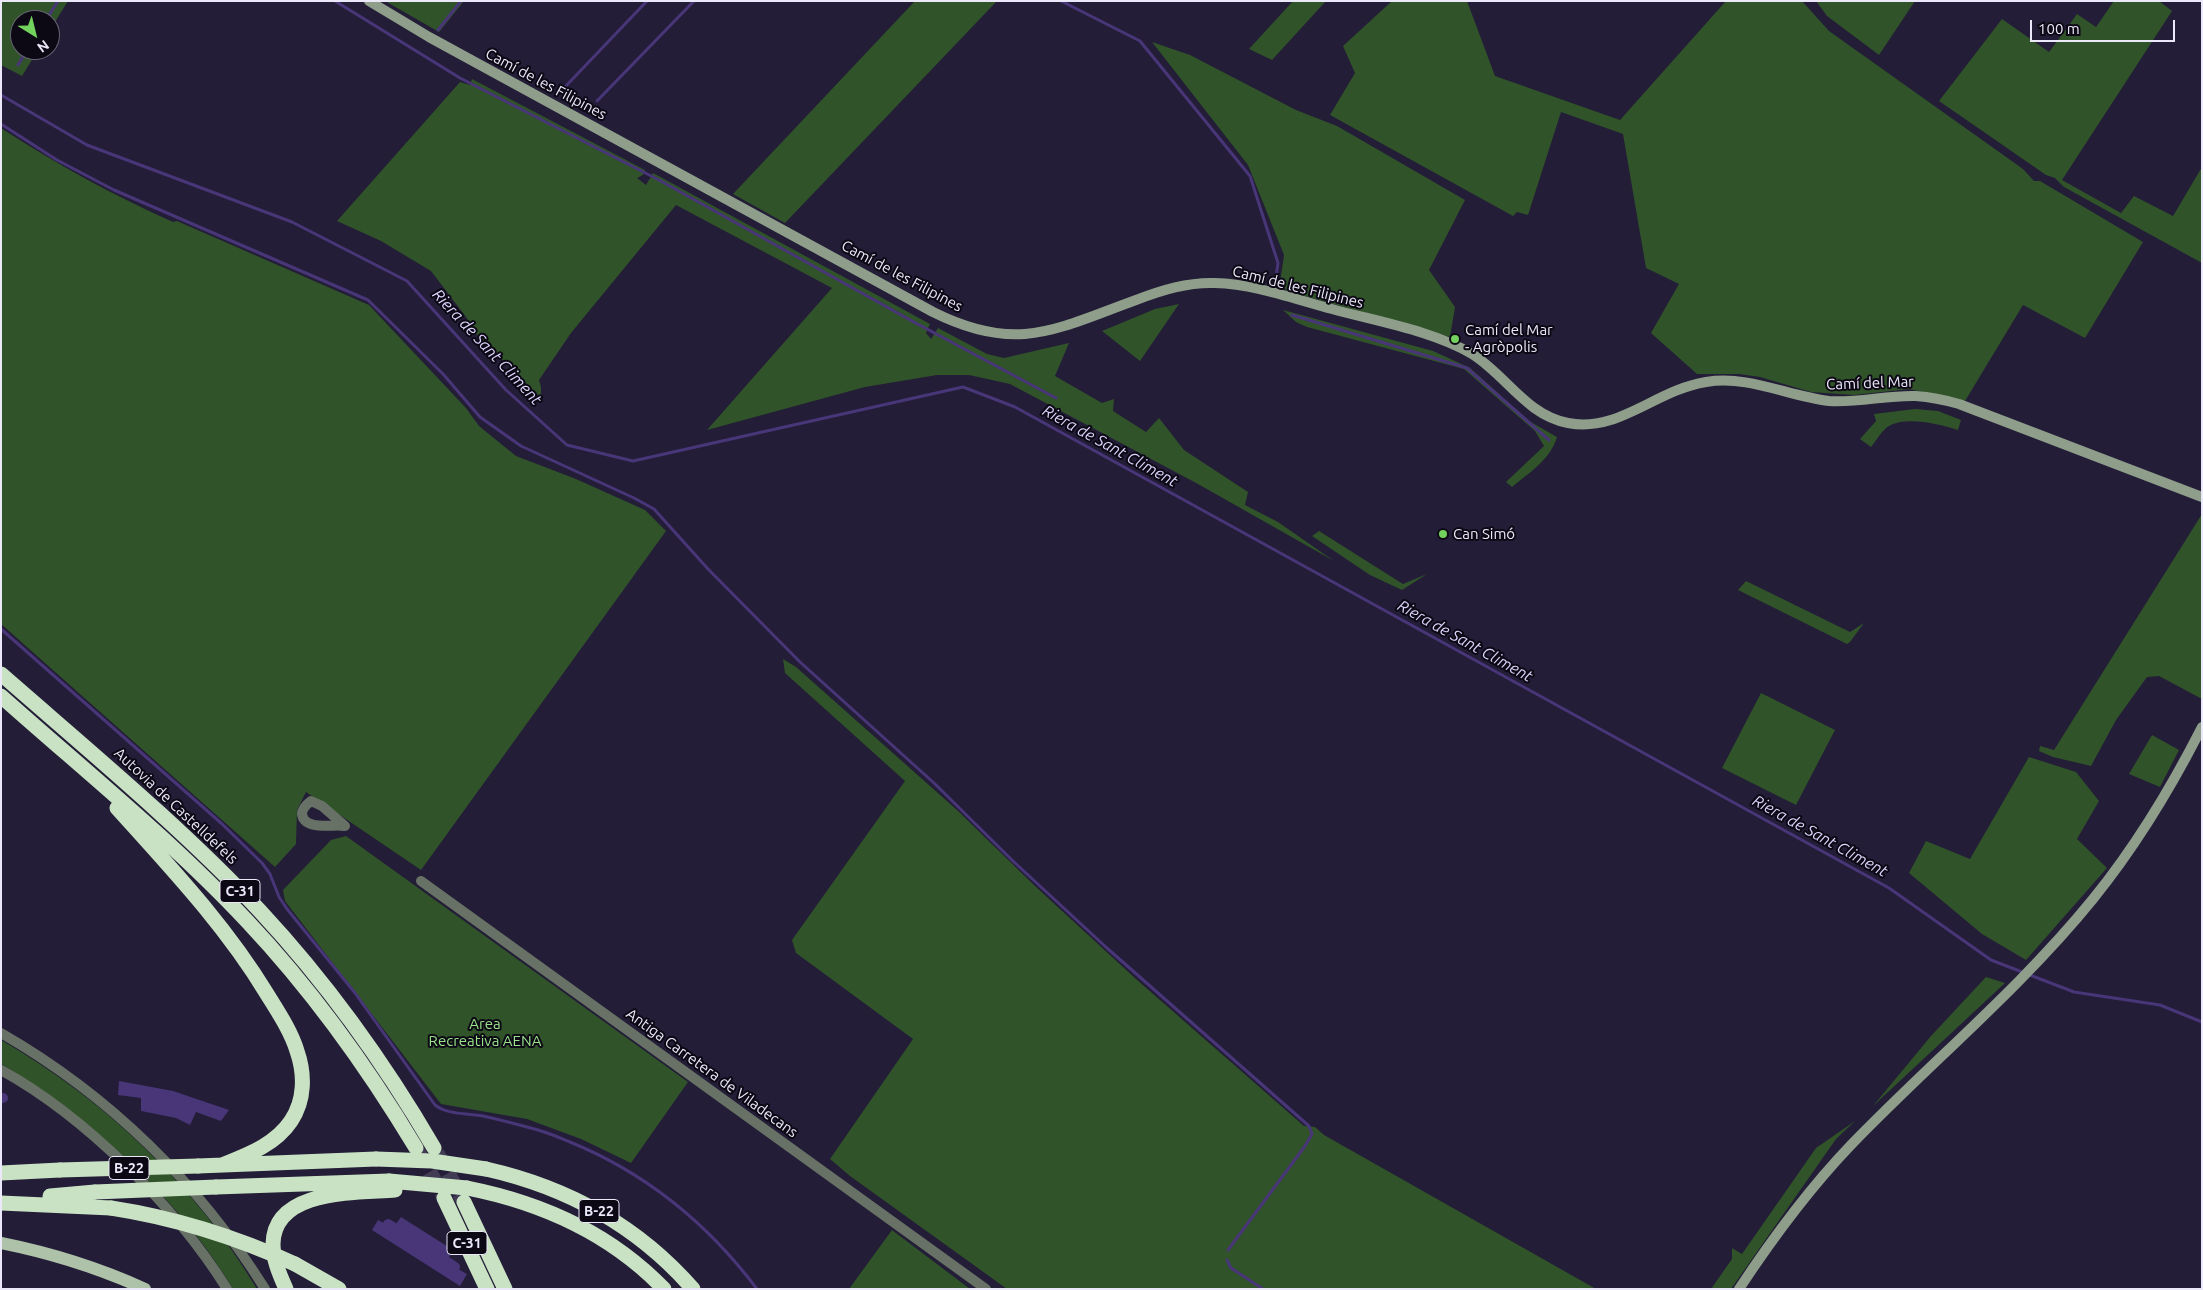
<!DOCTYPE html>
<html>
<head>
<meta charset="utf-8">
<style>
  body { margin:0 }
  #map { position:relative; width:2203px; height:1290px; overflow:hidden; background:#231d37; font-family:Ubuntu,sans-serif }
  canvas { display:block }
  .frame { position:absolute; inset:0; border:2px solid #ebe8fa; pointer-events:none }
  .north { position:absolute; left:10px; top:10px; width:50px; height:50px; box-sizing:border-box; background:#0c0915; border:1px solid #656271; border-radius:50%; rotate:144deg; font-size:14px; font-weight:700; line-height:20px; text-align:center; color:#ebe8fa }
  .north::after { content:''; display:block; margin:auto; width:18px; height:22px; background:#72d25d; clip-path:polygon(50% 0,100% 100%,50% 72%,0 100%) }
  .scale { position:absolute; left:2030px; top:20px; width:145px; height:22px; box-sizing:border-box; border:2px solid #ebe8fa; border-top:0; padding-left:6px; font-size:15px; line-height:18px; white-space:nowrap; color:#ebe8fa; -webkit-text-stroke:4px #0c0915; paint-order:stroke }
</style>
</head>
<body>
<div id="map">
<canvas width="2203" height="1290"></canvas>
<div class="frame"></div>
<div class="north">N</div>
<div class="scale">100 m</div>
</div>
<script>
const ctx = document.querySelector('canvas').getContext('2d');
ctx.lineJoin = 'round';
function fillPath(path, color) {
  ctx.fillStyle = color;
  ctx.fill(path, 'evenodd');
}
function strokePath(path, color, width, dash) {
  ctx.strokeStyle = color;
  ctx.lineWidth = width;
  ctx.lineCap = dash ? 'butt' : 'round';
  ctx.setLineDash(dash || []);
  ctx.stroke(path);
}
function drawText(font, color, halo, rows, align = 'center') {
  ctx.font = font + ' Ubuntu,sans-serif';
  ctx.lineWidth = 4;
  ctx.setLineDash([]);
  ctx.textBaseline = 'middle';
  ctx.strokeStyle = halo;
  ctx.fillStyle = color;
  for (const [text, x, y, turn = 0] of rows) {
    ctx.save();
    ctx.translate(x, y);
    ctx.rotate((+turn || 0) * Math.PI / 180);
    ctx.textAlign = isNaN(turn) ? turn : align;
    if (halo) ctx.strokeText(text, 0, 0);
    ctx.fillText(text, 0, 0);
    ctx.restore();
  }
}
fillPath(new Path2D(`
  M1,1H68L50,30V20H20V50H38L22,76L1,65Z
  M385,1H464L439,32Z
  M915,1H997L785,223L733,194Z
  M1293,1H1326L1272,60L1249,49Z
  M1392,1H1467L1495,76L1620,120L1726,1H1802L1829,31L2023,169L2034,181H2040L2143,242L2085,338L2023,305L1965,401L1909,389L1854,395L1811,392L1760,377L1739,374H1697L1651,333L1679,284L1646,268L1623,134L1561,112L1528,215L1517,212L1513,216L1330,115L1355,73L1343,46Z
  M1816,1H1915L1879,55L1827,16Z
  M2114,1H2159L2172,11L2062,180L2121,213L2134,196L2173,216L2202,167V263L2064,187L2055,178L2046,175L1939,101L2002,19L2049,52L2077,14L2096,27Z
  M1152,42L1190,55L1296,110L1337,126L1465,200L1429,270L1455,307L1450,337L1287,291L1280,283L1284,255L1248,165Z
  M472,79L645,170L643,175L637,178L646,185L653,173L930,324L926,333L931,339L938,328L987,354L1004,358L1069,343L1055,376L1102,403L1114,399L1113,411L1146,432L1159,418L1184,450L1248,492L1245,505L1278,522L1334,561L1198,484L1010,384L969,375H937L865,387L707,430L832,288L676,205L571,333L539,380L541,387V398L475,333L466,317L431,271L381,241L337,221L460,82L470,85Z
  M1,128C56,164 113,195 173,222L177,221L369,305L466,408L479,426L516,456L576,479L645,510L666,531L421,870L306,792L297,810L296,844L275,867L1,624Z
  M1179,304L1140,361L1102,331L1155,309Z
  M1283,310L1433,351L1470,368L1529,421L1557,437C1550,460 1530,472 1512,487L1506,482L1544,446L1535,431L1464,369L1307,327L1296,322Z
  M1915,409L1938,411L1961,420L1958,430C1940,424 1906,416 1889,426C1882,430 1876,441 1871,447L1860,439L1876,421L1874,414Z
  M2202,514V699L2159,676L2147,677L2116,720L2091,766L2053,757L2039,751L2040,746L2054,750Z
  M1319,531L1403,584L1427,574L1402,590L1370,575L1312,536Z
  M1746,581L1850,632L1864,623L1850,642L1847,644L1738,590Z
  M783,659L796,667L957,810L1035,886L1136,979L1304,1126L1315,1127L1324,1135L1596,1289H1007L850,1176L830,1159L913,1039L796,953L792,940L905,781L785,673Z
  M1761,693L1835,730L1796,805L1722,768Z
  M2152,735L2179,750L2160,787L2129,774Z
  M2029,757L2076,772L2099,801L2077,839L2107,868L2026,960L1982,934L1909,873L1926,841L1970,859Z
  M346,836L688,1082L631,1163L581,1139L527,1119L441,1104L285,901L283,890L331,840Z
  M1986,977L2005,983L1873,1106L1931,1036Z
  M1,1040C105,1100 196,1186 257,1289H233C187,1212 121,1148 49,1097C33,1086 18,1073 1,1064Z
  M1855,1121L1836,1139L1731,1289H1711L1732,1259V1248L1742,1254L1816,1148Z
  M892,1230L970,1289H849Z`), '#305329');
fillPath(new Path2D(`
  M119,1081L173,1091L229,1110L221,1121L196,1112L190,1125L176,1118L141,1111V1098L118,1095Z
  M401,1217L453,1250L446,1262L467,1274L460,1286L372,1230L378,1220L393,1228Z`), '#483678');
strokePath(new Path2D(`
  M335,1L460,78L659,180L912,321L1056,398
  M1061,1L1140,41L1250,176L1278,263L1275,284
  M46,20L58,1
  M438,30L461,1
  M18,65L27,50
  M564,88L647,1
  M1,95L87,145L292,222L407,281L506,390L567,445L633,461L963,387L1015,407L1889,888L1991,960L2074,992L2160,1005L2202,1022
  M597,101L694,1
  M1,124L57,160L114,190L368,300L443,374L480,417L521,446L634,498L654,509L708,569L800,662L934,783L1014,862L1108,949L1309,1126L1312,1134L1305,1146L1228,1250
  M1292,315L1467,368L1549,440
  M1,629L221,823L262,863L270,874L279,897L287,909L355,993L435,1105C448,1115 467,1113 483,1116C501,1120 520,1125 538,1130C549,1133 560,1138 570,1142C646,1173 708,1224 757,1289
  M1227,1260L1231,1268L1263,1289`), '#483678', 3);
strokePath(new Path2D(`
  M1,1098H3
  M388,1224L404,1234
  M435,1254L455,1267`), '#483678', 10);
strokePath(new Path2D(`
  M418,1152L443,1195
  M437,1153L464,1202`), '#413b54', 15, [15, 8]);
strokePath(new Path2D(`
  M311,801L322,806L345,826C333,824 304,831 302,814C302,809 307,804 311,801Z
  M421,881L986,1289`), '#677165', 10);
strokePath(new Path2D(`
  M1,1033C109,1095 199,1183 265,1289
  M1,1070C86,1117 176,1207 227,1289`), '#677165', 10);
strokePath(new Path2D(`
  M369,1L429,37L933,312C1017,354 1056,329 1136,300C1162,290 1188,282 1215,283C1255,284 1294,299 1332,309C1375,321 1434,331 1472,354C1506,375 1526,415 1568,423C1619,433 1655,390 1706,382C1749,375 1787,396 1829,401C1858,403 1887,395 1916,396C1930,397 1945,400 1959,404L2202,497
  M1739,1289C1772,1239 1808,1190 1850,1146C1930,1063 2020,989 2093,899C2136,846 2171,788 2202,727`), '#8e9e8b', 10);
strokePath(new Path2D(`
  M1,1243C51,1253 99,1268 145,1289`), '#adc2a9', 12);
strokePath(new Path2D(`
  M1,674C89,751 180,826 260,911C327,983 385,1064 434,1148
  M1,696C84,770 171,840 247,921C312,990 368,1068 416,1148
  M117,808C171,868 225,925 267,994C278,1012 291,1031 297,1051C305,1074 305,1100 291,1121C275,1145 247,1155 222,1165
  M198,1166L376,1159
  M486,1169C566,1187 638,1226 693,1289
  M1,1173L60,1170
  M216,1187L389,1181
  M467,1188C543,1203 610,1233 664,1289
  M50,1196L95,1192
  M444,1198L487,1289
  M464,1202L505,1289
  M1,1203L111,1208
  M295,1264L339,1289
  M286,1289C280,1275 273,1260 273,1244C274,1189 356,1193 395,1190`), '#c9e2c3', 15);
strokePath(new Path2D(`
  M376,1159L432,1161L486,1169
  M60,1170L198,1166
  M389,1181L467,1188
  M95,1192L216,1187
  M111,1208C176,1218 236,1237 295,1264`), '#c9e2c3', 15);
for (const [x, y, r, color] of [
  [1455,339,5,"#72d25d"],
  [1443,534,5,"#72d25d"]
]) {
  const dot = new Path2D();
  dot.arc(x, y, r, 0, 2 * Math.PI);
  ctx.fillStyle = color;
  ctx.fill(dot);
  strokePath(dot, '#0c0915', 2);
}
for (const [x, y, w] of [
  [240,891,40],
  [129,1168,40],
  [599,1211,40],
  [467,1243,40]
]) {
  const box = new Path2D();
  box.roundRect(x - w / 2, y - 11.5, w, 23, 4);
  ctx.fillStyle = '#0c0915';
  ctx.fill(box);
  strokePath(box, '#ebe8fa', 1);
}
drawText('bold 14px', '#ebe8fa', null, [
  ["C-31",240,891],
  ["B-22",129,1168],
  ["B-22",599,1211],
  ["C-31",467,1243]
]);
drawText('15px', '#ebe8fa', '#0c0915', [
  ["Camí de les Filipines",546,84,28],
  ["Camí de les Filipines",902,276,28],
  ["Camí de les Filipines",1298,287,14],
  ["Camí del Mar",1870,383,-2],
  ["Autovia de Castelldefels",176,806,43],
  ["Antiga Carretera de Viladecans",712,1073,36]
]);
drawText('15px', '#ebe8fa', '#0c0915', [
  ["Camí del Mar",1465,330],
  ["- Agròpolis",1465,347],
  ["Can Simó",1453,534]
], 'left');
drawText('15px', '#9ae38b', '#0c0915', [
  ["Area",485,1024],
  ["Recreativa AENA",485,1041]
]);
drawText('italic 16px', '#dbd4fc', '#0c0915', [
  ["Riera de Sant Climent",487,347,47],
  ["Riera de Sant Climent",1110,446,29],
  ["Riera de Sant Climent",1465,641,29],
  ["Riera de Sant Climent",1820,836,29]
]);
</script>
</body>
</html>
